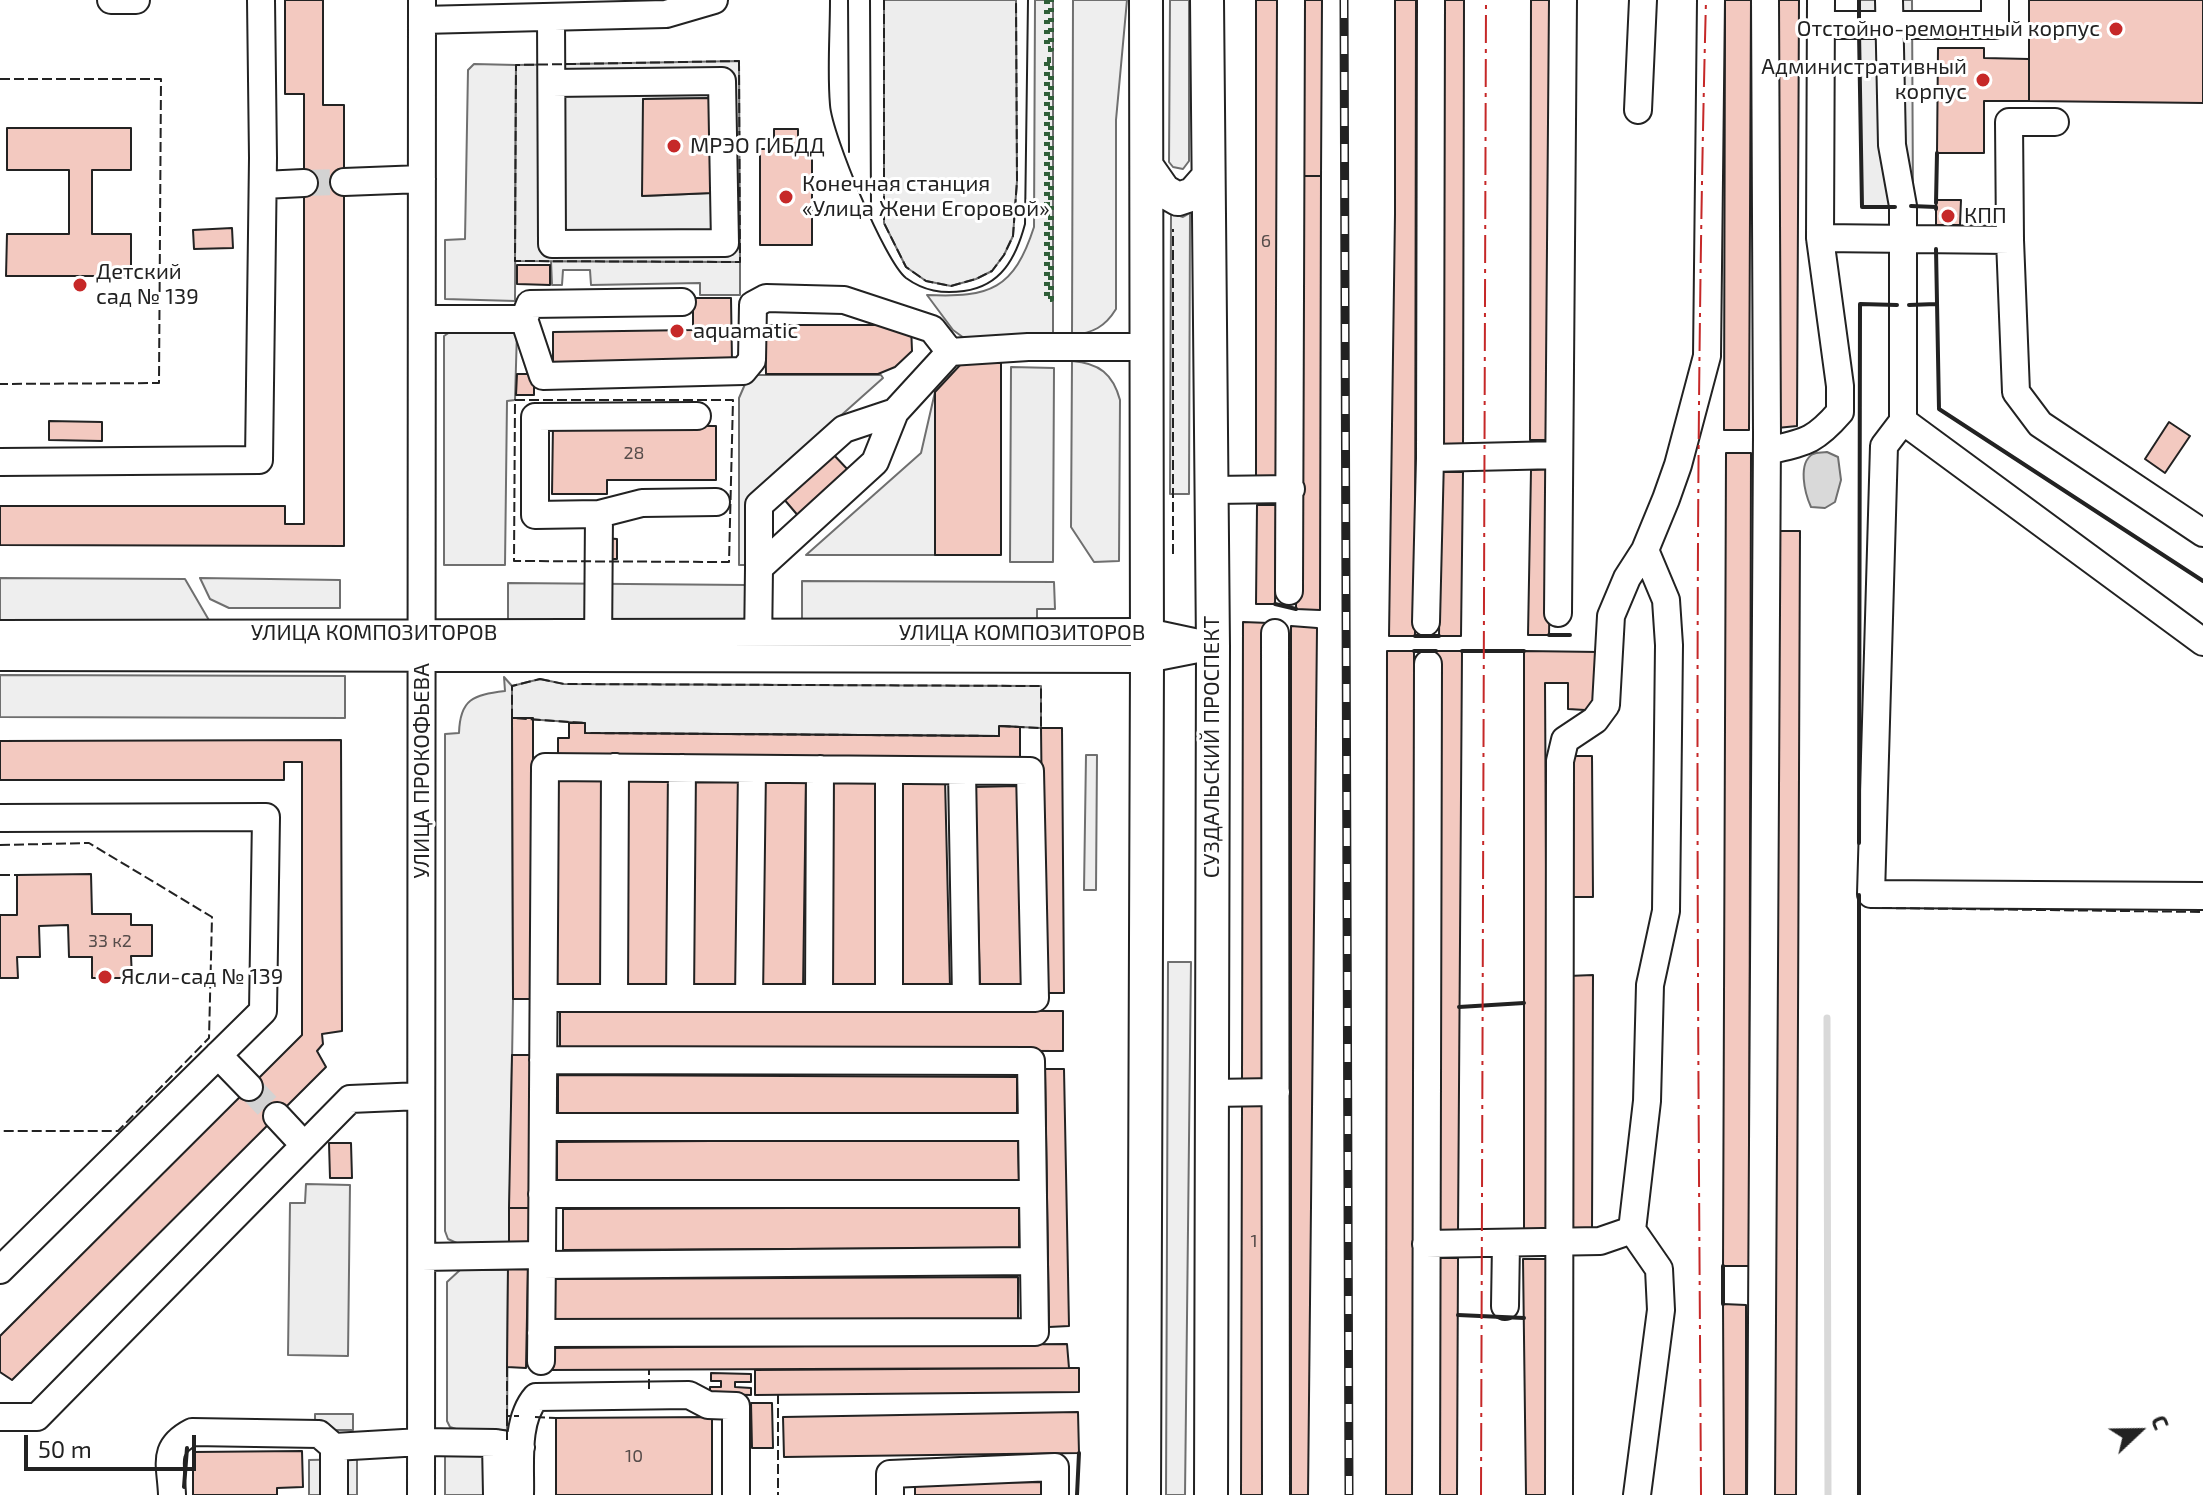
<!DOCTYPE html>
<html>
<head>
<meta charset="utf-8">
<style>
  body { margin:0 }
  #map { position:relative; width:2203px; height:1495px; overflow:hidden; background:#fff; font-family:"Exo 2",sans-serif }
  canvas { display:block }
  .north { position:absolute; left:2099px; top:1391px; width:80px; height:80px; -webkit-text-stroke:6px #fff; paint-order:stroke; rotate:68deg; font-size:22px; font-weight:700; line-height:32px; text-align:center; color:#222 }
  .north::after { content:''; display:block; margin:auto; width:28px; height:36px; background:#222; clip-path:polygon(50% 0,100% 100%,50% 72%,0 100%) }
  .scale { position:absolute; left:24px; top:1435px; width:172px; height:36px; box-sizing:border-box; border:4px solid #222; border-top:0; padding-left:10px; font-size:24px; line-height:28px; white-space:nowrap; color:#222; -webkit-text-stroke:6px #fff; paint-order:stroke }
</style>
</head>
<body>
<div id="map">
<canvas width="2203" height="1495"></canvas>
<div class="north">С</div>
<div class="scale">50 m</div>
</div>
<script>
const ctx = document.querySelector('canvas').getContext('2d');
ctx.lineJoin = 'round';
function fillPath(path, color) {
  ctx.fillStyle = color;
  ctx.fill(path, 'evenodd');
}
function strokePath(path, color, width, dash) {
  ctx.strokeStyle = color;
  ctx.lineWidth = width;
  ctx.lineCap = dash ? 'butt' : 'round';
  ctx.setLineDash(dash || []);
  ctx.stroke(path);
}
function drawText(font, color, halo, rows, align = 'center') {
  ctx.font = font + ' "Exo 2",sans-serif';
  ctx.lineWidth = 6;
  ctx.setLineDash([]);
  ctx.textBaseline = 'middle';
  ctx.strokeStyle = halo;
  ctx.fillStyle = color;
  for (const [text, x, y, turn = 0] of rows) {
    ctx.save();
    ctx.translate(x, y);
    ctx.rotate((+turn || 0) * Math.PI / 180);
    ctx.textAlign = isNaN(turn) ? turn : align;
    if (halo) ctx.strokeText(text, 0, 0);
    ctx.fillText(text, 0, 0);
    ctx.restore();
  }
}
const green = new Path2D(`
  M1035,0H1053V334L964,338L953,330L927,295C990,298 1014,289 1034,227Z
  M1073,0H1127L1116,120V309C1105,327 1093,333 1072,335Z
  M1170,0H1189V161L1183,169L1173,167L1169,162Z
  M474,64L516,65L515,301L445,299V240L465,239L468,70Z
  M1171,213L1183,217L1190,213L1189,494H1170Z
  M551,261L740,262V295H700V283L591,285L590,270H563L562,285H552Z
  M517,331L515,400L507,401L505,565H444V336L450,332Z
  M1072,361C1099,363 1113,374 1120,400L1119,561L1094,562L1071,527Z
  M749,375H881L883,378L772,477L750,505L745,565H739V398Z
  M935,392V555H806L921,453Z
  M0,578L185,579L210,622L0,621Z
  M200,578L340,580V608H229L210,599Z
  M802,581L1054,582L1055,609H1037V624H802Z
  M0,675L345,676V718L0,717Z
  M504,677L512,686L513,999L509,1246L461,1245L448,1239L445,1231V734L459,733C460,699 473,695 505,691Z
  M1086,755H1097L1096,890H1084Z
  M1168,962H1191L1185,1495H1166Z
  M460,1270H508L507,1430L456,1429L450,1427L447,1421V1282Z
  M486,1450V1495H445V1454Z`);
fillPath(green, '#eee');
strokePath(green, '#6f6f6f', 2);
const parking = new Path2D(`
  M884,0H1016L1017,181L1013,236L1004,255L992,271L976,279L951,286L926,281L906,267L884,223Z
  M1859,0H1912L1913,206L1862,207Z
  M739,61L740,262L515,261L516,65ZM712,98V193L643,196V99Z
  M1011,367L1054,368L1053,562H1010Z
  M508,583L747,585L746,622L508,621Z
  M540,679L564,684L1041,686V728L1000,726L999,736L585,733V723L512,718V686Z
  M306,1184L350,1185L348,1356L288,1355L290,1203H305Z
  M315,1414H353V1430H315Z
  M357,1459V1495H309V1460Z`);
fillPath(parking, '#ededed');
strokePath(parking, '#6f6f6f', 2);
const water = new Path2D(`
  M1827,452L1838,457L1841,480L1835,502L1825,508L1811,507C1805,494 1797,463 1813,454C1817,452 1822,453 1827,452Z`);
fillPath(water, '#d9d9d9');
strokePath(water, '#6f6f6f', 2);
strokePath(new Path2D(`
  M1827,1018L1828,1495`), '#d9d9d9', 7);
const building = new Path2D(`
  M285,0H323V105H344V546L0,545V506H285V524H304V94H285Z
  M1256,0H1277V482H1256Z
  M1300,0H1322L1321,176H1299Z
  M1395,0H1416L1415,636H1389L1395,214Z
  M1443,0H1464L1463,450L1442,451Z
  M1531,0H1557L1554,440H1530Z
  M1725,0H1751L1749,430H1724Z
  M1778,0H1799L1797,426L1777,428Z
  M2029,0H2203V103L2029,101Z
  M1938,48H1984V58L2029,59V101H1984V153H1937Z
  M712,98V193L642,196L643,99Z
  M7,128H131V170H92V234H131V276H6L7,234H69V170H7Z
  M774,129H798V149H812V245H760V149H774Z
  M1299,176H1321L1320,610L1296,609Z
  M1936,200H1961L1960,225H1936Z
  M232,228L233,248L194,249L193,230Z
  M517,265H550V285L517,284Z
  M693,298H731L732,362L553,364V332L693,330Z
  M765,325H911L912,351L895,367L878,374H766Z
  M962,363H1001V555H935V392Z
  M517,374H534V395H516Z
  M49,421L102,422V441L49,440Z
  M2169,422L2190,436L2165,473L2145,459Z
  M553,425L716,426V480H607V494H552Z
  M832,453L850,472L800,518L783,498Z
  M1726,453H1751L1749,1266H1723Z
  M1552,469L1549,635H1528L1531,470Z
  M1441,472H1463L1461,636H1439Z
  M1257,505H1276L1275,604H1256Z
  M1776,531H1800L1796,1495H1773Z
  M604,538L617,539V559H604Z
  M1243,622L1269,623L1264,1080H1242Z
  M1291,626L1317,628L1308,1495H1291Z
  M1387,651H1414V1495H1386Z
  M1436,651H1462L1458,1232H1436Z
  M1524,651L1599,652V699L1585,710L1568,709V683H1545L1548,1229L1524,1230Z
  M512,718H533V999H513Z
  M569,723H585V733L999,736V726L1020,727V760L558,757V738H569Z
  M1041,728H1062L1064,993H1044Z
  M341,740L342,1031L322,1034L323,1044L317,1051L326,1067L12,1380L0,1372V1336L302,1035V762H284V780H0V741Z
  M1567,756H1592L1593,897H1568Z
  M832,776H876V988H832Z
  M557,777H603L602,988H556Z
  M627,777L671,778L668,987L624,986Z
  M693,779L740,780L736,989L689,988Z
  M762,779L806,780L803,990H759Z
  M899,779H945L950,987L903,988Z
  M1017,786L1022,987L980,988L975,787Z
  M91,874L92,914H131V925H152V956H131L132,978H92V957H69L68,925L39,926L40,957H17L18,978H0V915H17V875Z
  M1593,975L1592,1230H1567L1568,976Z
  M560,1010L1063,1011V1051L560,1050Z
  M512,1055H534L531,1208H509Z
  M1045,1069H1064L1069,1326L1049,1327Z
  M558,1075L1017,1077V1116L558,1113Z
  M1242,1104L1267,1106L1265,1495H1241Z
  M1018,1139L1019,1181L557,1183V1142Z
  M329,1143H351L352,1178H330Z
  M1019,1207V1248L563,1250V1209Z
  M509,1208H531L530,1247L509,1246Z
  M1436,1258H1458L1457,1495H1436Z
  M1523,1259H1548L1549,1495H1526Z
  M508,1265H528L526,1368L507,1367Z
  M1018,1277V1320L554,1322V1279Z
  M1723,1304L1746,1305V1495H1724Z
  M1067,1344L1069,1368L548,1370V1348Z
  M1069,1368H1079V1392L755,1395V1370Z
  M711,1373L751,1374V1382H735V1387L751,1388V1395L710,1394V1387H721V1381H711Z
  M751,1403H772L773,1448H752Z
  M1078,1412L1079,1453L784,1457L783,1417Z
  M712,1417V1495H556V1418Z
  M302,1451L303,1487L277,1488V1495H193V1452Z
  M1043,1482V1495H915V1483Z`);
fillPath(building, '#f3c9c0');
strokePath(building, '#222', 2);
strokePath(new Path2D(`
  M304,183L344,182
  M249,1087L277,1116`), '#d3d3d3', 26, [26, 13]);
const minor = new Path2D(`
  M111,0H136
  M1889,0L1892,145L1903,206V421L1884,446L1871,894L2203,896
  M551,17L552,244L725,243L722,81L552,83
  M422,20L666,14L714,0
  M1821,25H1995V0
  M1638,110L1643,0
  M2055,122H2009L2010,240L2016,392L2040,424L2203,533
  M344,182L422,179
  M263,185L304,183
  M1820,238L2010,240
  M422,319H524L530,304L682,302
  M524,319L543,376L743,371L752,360L753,305L766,298L844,300L932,329L950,352
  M895,412L875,462L759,568V505L844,429Z
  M895,412L950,352L1028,347H1147
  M697,416L535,417V515L599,514L642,503L716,502
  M1903,421L2203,642
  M1767,451C1805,442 1814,442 1840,412V386L1820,238L1821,0
  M1430,458L1559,455
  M0,462L259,460L263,158L261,0
  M1212,490L1291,489
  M1289,591L1291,0
  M1558,613L1563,0
  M1426,622L1430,458L1431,0
  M1275,633L1276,1495
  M0,634L1147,632L1203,644
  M758,649L759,568
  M598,651L599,514
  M0,657L1147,659L1213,646
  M962,771L966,998
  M0,818L266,817L263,1011L0,1270
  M614,998L615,767
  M680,998L682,768
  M749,998L752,769
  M819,998L820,769
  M889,998V770
  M218,1055L249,1087
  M1211,1093L1276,1092
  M277,1116L304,1145
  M543,1127H1032
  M542,1194H1033
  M1426,1244L1600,1241L1632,1230
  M542,1255L545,767L1030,771L1035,998H544
  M422,1257L542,1255L541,1361
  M542,1265L1034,1261
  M1505,1306L1506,1243
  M541,1333L1035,1332L1031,1061L543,1060
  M0,1417H37L350,1099L421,1096
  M496,1443L497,1495
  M334,1447V1495
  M172,1495C171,1464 161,1448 192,1432L319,1434L334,1447L421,1442L496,1443L521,1447
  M421,1495L422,0
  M520,1495C521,1465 515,1421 536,1397L689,1395L708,1405L736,1406V1495
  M890,1495V1474L1055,1467V1495
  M1426,1495L1428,664
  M1559,1495L1560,761L1565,740L1595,720L1606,705L1611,616L1627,578L1645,550L1666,499L1678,465L1707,356L1711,0
  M1637,1495L1661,1310L1659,1269L1632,1230L1647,1101L1650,985L1666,911L1669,645L1666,600L1645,550
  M1761,1495L1767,435L1765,0`);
const major = new Path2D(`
  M1207,0L1213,646L1211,1495
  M1148,168L1164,191L1178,199L1193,194L1207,178
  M1144,1495L1147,659L1146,0`);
strokePath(minor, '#222', 30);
strokePath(major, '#222', 36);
strokePath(minor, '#fff', 26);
strokePath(major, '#fff', 32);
strokePath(new Path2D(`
  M830,0C830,35 827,70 830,105C832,134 885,262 906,278C924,291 942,294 964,291C1001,286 1016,258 1025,224L1028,0
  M848,0L849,152
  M870,0L871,208`), '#222', 2);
const rail = new Path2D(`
  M1344,0L1349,1495`);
strokePath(rail, '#222', 9);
strokePath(rail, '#fff', 6, [18]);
strokePath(new Path2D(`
  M1047,0V49H1051V0
  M1047,60H1051V299H1047Z`), '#2f5e38', 6, [4, 6]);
strokePath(new Path2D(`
  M884,0V223L906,267L926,281L951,286L976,279L992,271L1004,255L1013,236L1017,181L1016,0
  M739,61L740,262L515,261L516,65Z
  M0,79H161L159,383L0,384
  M515,400H733L729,562L514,561Z
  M1173,554V229
  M540,679L564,684L1041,686V728L999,726V736L585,733V723L512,718V686Z
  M0,845L89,843L212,917L209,1038L118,1131H0
  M0,875H17
  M1882,908L2203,912
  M507,1367V1416H519
  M649,1389V1370
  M778,1394V1495
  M535,1417L556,1418
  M507,1440V1416`), '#222', 2, [10, 4]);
strokePath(new Path2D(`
  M1859,20V0
  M1859,32L1862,207H1895
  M1936,203L1937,153
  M1911,206L1936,207V209
  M1936,249L1939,409L2203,581
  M1909,305L1936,304
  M1275,604L1296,609
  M1549,635H1570
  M1415,636H1439
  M1414,651H1436
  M1462,651H1524
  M1859,843L1860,304L1897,305
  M1459,1007L1524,1003
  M1723,1266V1304
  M1458,1315L1524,1318
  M184,1487L187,1448
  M1077,1495L1079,1453
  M1859,1495V895`), '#222', 4);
strokePath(new Path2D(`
  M1481,1495L1486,0
  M1701,1495C1698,997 1693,498 1706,0`), '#c62828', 2, [28, 6, 4, 6]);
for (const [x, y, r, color] of [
  [2116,29,8,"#c62828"],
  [1983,80,8,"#c62828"],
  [674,146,8,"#c62828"],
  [786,197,8,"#c62828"],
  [1948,216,8,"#c62828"],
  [80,285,8,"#c62828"],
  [677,331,8,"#c62828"],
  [105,977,8,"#c62828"]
]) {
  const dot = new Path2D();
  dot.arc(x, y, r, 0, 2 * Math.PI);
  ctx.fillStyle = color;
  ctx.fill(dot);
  strokePath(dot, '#fff', 3);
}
drawText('18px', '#564c4a', null, [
  ["6",1266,241],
  ["28",634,453],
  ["33 к2",110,941],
  ["1",1254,1241],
  ["10",634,1456]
]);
drawText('22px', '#222', '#fff', [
  ["Отстойно-ремонтный корпус",2100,29,"right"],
  ["Административный",1967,67,"right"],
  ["корпус",1967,92,"right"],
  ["МРЭО ГИБДД",690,146],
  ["Конечная станция",802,184],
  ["«Улица Жени Егоровой»",802,209],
  ["КПП",1964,216],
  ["Детский",96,272],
  ["сад № 139",96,297],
  ["aquamatic",693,331],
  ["Ясли-сад № 139",121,977]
], 'left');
drawText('22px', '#222', '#fff', [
  ["УЛИЦА КОМПОЗИТОРОВ",374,633],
  ["УЛИЦА КОМПОЗИТОРОВ",1022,633],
  ["СУЗДАЛЬСКИЙ ПРОСПЕКТ",1212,747,-90],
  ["УЛИЦА ПРОКОФЬЕВА",422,771,-90]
]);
</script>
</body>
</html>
